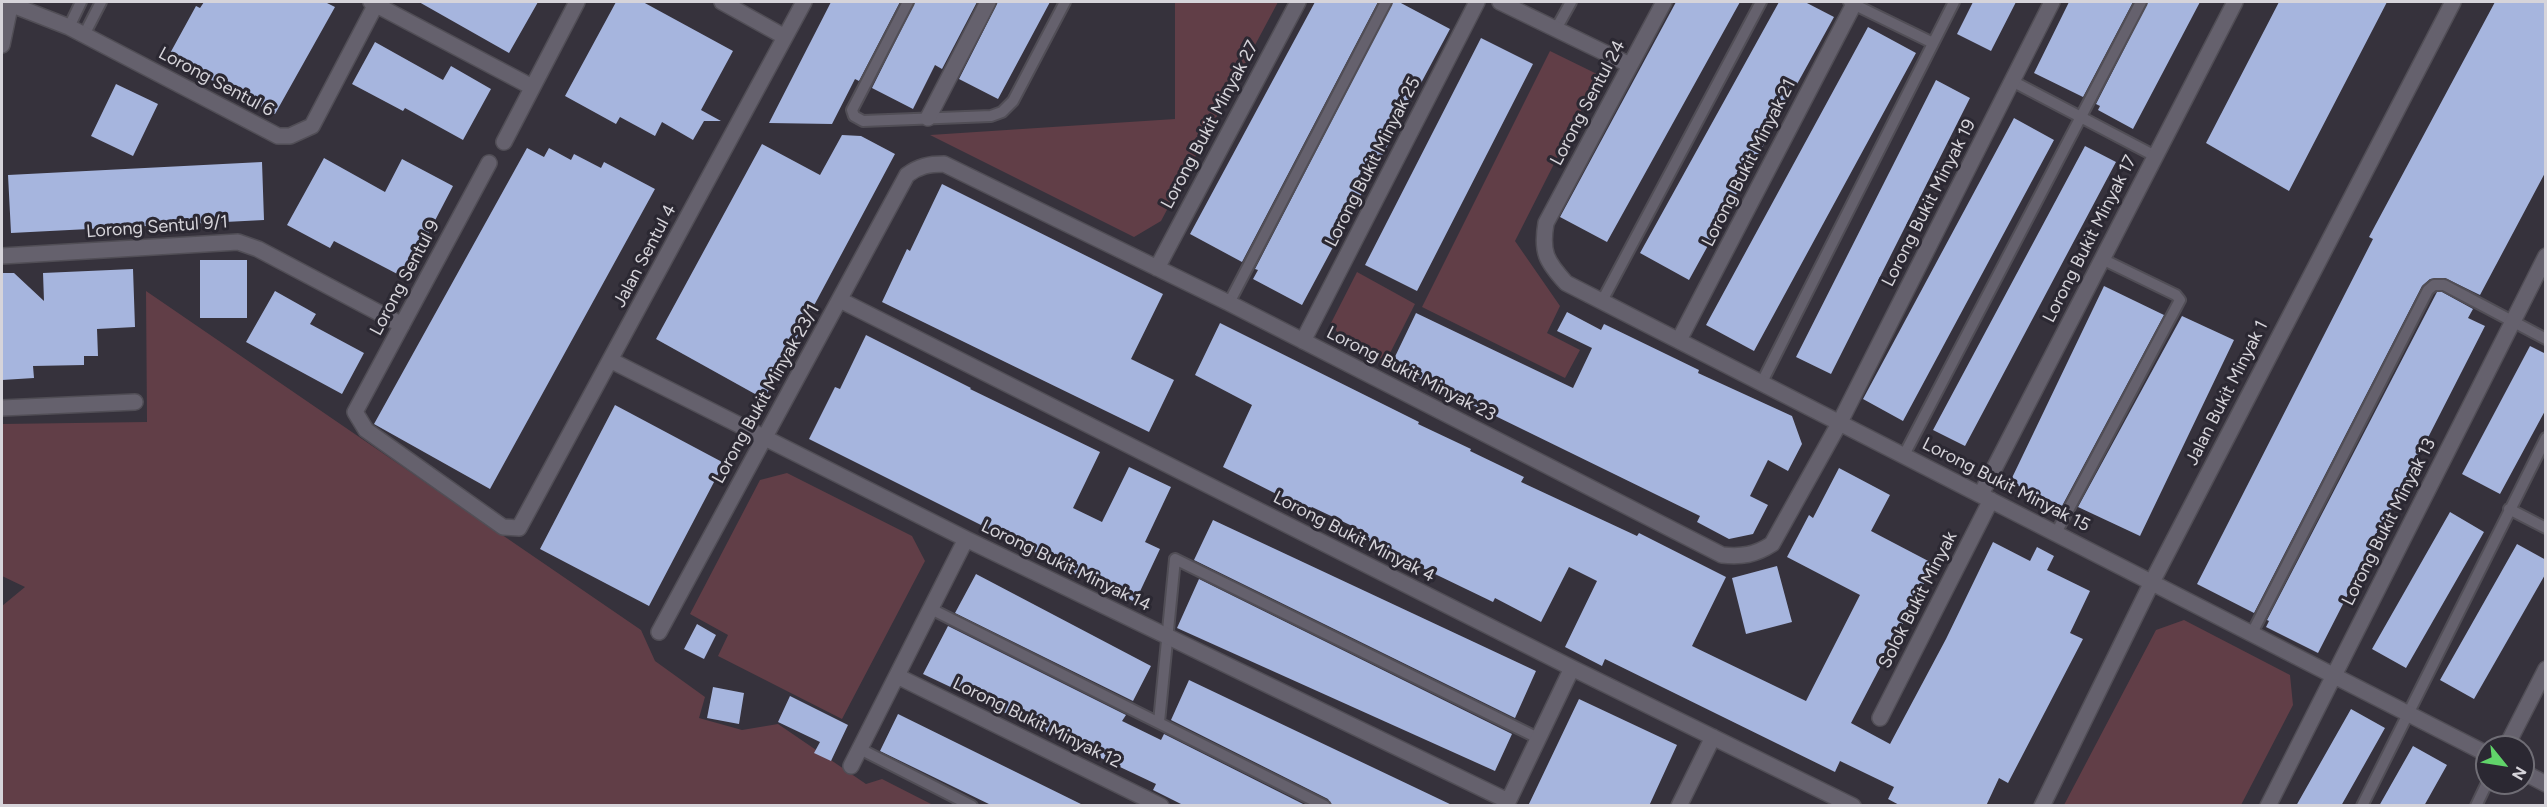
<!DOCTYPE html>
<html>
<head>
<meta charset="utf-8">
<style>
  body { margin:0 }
  #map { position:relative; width:2547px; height:807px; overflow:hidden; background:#36323c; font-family:Figtree,sans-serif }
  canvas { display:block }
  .frame { position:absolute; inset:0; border:3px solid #d6d4da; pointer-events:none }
  .north { position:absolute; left:2475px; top:735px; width:60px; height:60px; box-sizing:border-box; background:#2b2832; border:2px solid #6f6d75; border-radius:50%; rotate:120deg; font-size:16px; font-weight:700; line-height:24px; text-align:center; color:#d6d4da }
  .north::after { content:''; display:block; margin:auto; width:21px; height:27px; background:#61d46a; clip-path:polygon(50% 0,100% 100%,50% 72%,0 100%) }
</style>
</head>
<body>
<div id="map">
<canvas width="2547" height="807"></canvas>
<div class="frame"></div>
<div class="north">N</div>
</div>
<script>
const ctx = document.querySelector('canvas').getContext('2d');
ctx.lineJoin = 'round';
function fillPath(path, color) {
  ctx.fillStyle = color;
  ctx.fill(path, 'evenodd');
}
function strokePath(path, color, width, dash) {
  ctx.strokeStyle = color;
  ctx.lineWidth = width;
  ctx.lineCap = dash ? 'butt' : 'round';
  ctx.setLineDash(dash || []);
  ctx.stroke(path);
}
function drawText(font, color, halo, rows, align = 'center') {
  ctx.font = font + ' Figtree,sans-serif';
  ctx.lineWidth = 6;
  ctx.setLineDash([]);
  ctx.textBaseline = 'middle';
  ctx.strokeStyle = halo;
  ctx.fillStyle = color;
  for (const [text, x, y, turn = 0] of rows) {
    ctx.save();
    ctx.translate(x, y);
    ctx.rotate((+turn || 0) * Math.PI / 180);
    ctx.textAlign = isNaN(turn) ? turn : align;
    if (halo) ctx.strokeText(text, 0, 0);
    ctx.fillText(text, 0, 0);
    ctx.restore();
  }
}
fillPath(new Path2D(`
  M1175,2H1278L1161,221L1134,237L930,135L1175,119Z
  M1550,51L1599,75L1515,241L1560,306L1547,333L1580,350L1565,378L1422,307Z
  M1357,272L1415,304L1386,361L1342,339L1331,323Z
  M146,291L641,630L655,661L705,697L699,718L742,730L778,724L866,784L882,779L933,805H2V606L25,587L2,576V424L147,422Z
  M787,473L912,536L925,561L842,719L718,656L728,635L690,614L760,480Z
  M2184,620L2290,675L2293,705L2241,805H2064L2156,630Z`), '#613e47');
fillPath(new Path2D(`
  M204,2H325L335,7L275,114L168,57L196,6L200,8Z
  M419,2H538L509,53Z
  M616,2H643L733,51L701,110L721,121H704L693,140L662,122L655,136L620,117L616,124L565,96Z
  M831,2H900L859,81L855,79L832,124L769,123Z
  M915,2H977L942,69L935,65L913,109L872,88Z
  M998,2H1050L998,99L959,79Z
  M1315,2H1378L1242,262L1190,234Z
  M1393,2H1399L1450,29L1302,305L1253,279L1258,270L1255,269Z
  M1676,2H1740L1607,242L1560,217Z
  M1779,2H1805L1834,17L1689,280L1640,253Z
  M1973,2H2016L1991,51L1957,34Z
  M2069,2H2133L2083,97L2034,73Z
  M2148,2H2200L2133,129L2098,110L2100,106L2096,104Z
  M2279,2H2387L2289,191L2206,143Z
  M2495,2H2546V171L2480,295L2445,278L2430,279L2422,286L2254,613L2197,584L2373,239L2369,237Z
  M1868,27L1916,53L1754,351L1706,325Z
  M1481,38L1533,64L1417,291L1365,265Z
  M375,42L443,80L451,66L491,89L463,140L405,108L403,111L352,84Z
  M1936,80L1970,98L1831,374L1796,357Z
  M116,84L158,104L133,156L91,136Z
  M2014,118L2054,140L1903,421L1863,399Z
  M842,135L861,136L895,154L764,399L656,339L762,144L820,175Z
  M2085,146L2116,162L1965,446L1933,430Z
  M527,148L544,157L549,148L571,160L574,154L601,168L604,162L655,189L490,489L374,424Z
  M324,158L385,192L402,159L453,186L405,278L334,241L330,248L287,225Z
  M262,162L264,220L11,233L8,175Z
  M942,184L1163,294L1131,359L1174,380L1149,432L882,302L907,249L910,251Z
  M200,260H247V318H200Z
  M133,269L135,327L97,329L98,356H84V365L33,366L34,378L2,380V273H14L44,301L43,273Z
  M2104,286L2164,315L2062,506L2010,482Z
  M275,291L316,314L310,324L364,353L342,394L246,342Z
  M2437,292H2442L2473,309L2468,318L2485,326L2318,653L2266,627L2269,621L2267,620Z
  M1567,312L1601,330L1604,324L1699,370L1698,373L1792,416L1802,444L1788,471L1768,460L1750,496L1768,505L1753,534L1729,539L1697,522L1700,516L1391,365L1416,313L1573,388L1592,348L1557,331Z
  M2182,316L2234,340L2140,536L2078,507Z
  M1220,323L1419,422L1418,424L1471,449L1470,451L1524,477L1521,482L1637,536L1639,533L1726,577L1692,646L1806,701L1860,595L1787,557L1809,515L1813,518L1839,468L1890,495L1871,531L1934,564L1851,723L1890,744L1946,639L1993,542L2030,561L2037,547L2054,556L2047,570L2090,591L2070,633L2083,639L2008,783L1999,778L1986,806H1901L1888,799L1894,787L1840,761L1835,772L1605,659L1602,666L1565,647L1597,581L1569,567L1541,622L1495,598L1493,602L1410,562L1364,538L1367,533L1312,507L1310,511L1223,467L1252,405L1195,375Z
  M866,335L971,388L970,389L1100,452L1073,508L1102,522L1129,467L1171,487L1145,542L1160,549L1135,602L1038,556L1039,554L809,439L835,387L840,389Z
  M2530,346L2546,354V409L2500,494L2462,474Z
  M615,405L724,463L649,606L540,549Z
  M2450,512L2484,532L2406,668L2372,649Z
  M1213,520L1536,671L1515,718L1194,560Z
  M2517,544L2546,560V573L2474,699L2440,680Z
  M1777,566L1792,622L1746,634L1732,578Z
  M976,574L1151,666L1133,701L955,613Z
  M1199,579L1512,734L1495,771L1177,628Z
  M697,624L716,635L704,659L684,649Z
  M948,626L1126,715L1122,721L1161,740L1164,734L1307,806H1185L1153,790L1156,784L923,674Z
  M1189,680L1454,806H1332L1328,799L1171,720Z
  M713,687L744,693L739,724L707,718Z
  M790,696L848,725L831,761L814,753L820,742L778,722Z
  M1579,699L1677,745L1649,806H1528Z
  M2351,709L2385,728L2341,806H2296Z
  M898,714L1085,806H993L880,751Z
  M2413,746L2447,765L2424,806H2379Z`), '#a6b5de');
const lane = new Path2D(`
  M908,2L852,110L854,116L863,121L991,116L1002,112L1013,101L1065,2
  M1849,2L1933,43
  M69,27L81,2
  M1556,29L1571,2
  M84,35L101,2
  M2012,81L2155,156
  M1602,301L1761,2
  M1229,303L1386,2
  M1762,382L1954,2
  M1904,455L2141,2
  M2509,509L2546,528
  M2056,533L2180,300L2176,295L2102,259
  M931,609L1325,806
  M2252,633L2428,290L2434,285H2444L2546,339
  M1159,722L1175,559L1538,738
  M860,749L972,806
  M2362,806L2546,438
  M2476,806L2487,783`);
const street = new Path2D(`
  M371,2L532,87
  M722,2L785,37
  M1500,2L1630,65
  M1664,2L1546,223C1541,252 1546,261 1566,283L2487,754
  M10,4L69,27L278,136H290L312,126L376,4
  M2,45L11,2
  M928,118L988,2
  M504,142L577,2
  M489,163L355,412L366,430L503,527L519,528L804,2
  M2,256L238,242L258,249L402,325
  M1157,268L1298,2
  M840,300L1572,668L1853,806
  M1679,340L1854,4
  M1303,341L1477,2
  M610,360L966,539L1508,801
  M2,408L135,402
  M1981,494L2235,2
  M659,632L907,175C919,166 929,164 944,164L1229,303L1722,555C1742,557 1755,555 1772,544L1840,422L2052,2
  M897,676L1161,806
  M1880,718L1991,500
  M2506,747L2546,669
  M851,766L966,539
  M2523,772L2546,784
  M1506,806L1572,668
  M1679,806L1713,737
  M2042,806L2152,582L2453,2
  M2268,806L2546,256`);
strokePath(lane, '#514e56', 14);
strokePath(street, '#514e56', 18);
strokePath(lane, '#65616d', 10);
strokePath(street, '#65616d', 15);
drawText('18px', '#d6d4da', '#2b2832', [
  ["Lorong Sentul 6",216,82,28],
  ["Lorong Sentul 24",1588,103,-62],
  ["Lorong Bukit Minyak 27",1210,125,-62],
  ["Lorong Bukit Minyak 25",1373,162,-63],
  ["Lorong Bukit Minyak 21",1749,163,-63],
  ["Lorong Bukit Minyak 19",1929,203,-63],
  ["Lorong Sentul 9/1",157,227,-4],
  ["Lorong Bukit Minyak 17",2090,239,-63],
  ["Jalan Sentul 4",645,256,-62],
  ["Lorong Sentul 9",405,278,-62],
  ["Lorong Bukit Minyak 23",1411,374,27],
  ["Jalan Bukit Minyak 1",2227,393,-63],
  ["Lorong Bukit Minyak 23/1",766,394,-61],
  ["Lorong Bukit Minyak 15",2006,485,27],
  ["Lorong Bukit Minyak 13",2389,522,-63],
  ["Lorong Bukit Minyak 4",1354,537,27],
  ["Lorong Bukit Minyak 14",1066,566,26],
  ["Solok Bukit Minyak",1918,600,-63],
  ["Lorong Bukit Minyak 12",1037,723,26]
]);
</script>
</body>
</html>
